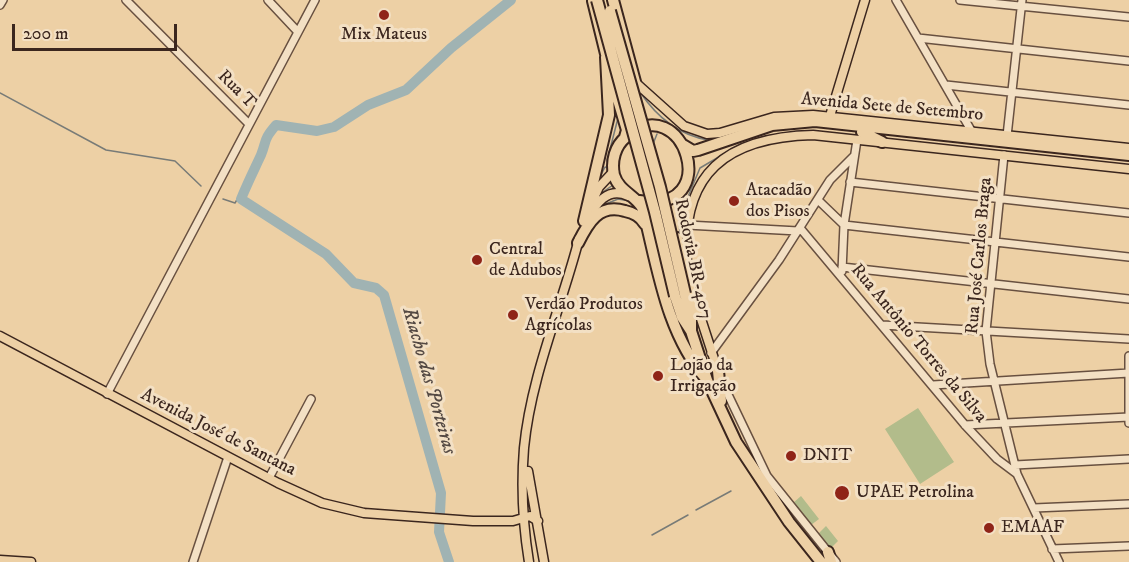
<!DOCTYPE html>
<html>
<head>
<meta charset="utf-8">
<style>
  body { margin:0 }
  #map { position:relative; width:1129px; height:562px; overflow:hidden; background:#edd0a5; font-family:"IM FELL DW Pica",serif }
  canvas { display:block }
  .scale { position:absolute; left:12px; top:24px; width:165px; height:27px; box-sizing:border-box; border:3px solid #3b261e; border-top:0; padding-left:8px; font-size:18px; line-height:21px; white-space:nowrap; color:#3b261e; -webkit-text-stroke:4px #f3e0c4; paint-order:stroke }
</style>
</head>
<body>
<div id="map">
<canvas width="1129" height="562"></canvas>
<div class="scale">200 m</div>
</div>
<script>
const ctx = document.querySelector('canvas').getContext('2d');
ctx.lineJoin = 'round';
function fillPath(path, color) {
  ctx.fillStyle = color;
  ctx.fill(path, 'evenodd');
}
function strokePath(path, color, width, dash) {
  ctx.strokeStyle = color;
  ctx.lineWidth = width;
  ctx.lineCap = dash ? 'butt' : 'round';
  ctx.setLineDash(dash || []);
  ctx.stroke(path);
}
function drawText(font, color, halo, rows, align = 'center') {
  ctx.font = font + ' "IM FELL DW Pica",serif';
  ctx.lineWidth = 6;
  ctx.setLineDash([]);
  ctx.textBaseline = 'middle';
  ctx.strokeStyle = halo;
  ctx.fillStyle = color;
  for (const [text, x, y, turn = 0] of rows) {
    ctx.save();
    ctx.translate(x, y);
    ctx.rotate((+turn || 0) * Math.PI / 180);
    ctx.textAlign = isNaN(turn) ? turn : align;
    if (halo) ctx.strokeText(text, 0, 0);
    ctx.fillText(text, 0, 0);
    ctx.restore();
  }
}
fillPath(new Path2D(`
  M918,408L954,462L920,484L885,429Z
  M801,496L819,519L811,525L793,503Z
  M826,526L838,541L830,549L818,534Z`), '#b2bc8b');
strokePath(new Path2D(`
  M640,92C656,116 679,135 708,140
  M0,93L106,150L175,161L201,186
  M653,144L657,134
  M607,161L618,118
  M599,179L605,167L608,168
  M600,194L613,185
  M223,199L235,203L238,198L241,199
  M601,206L618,199L630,201
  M680,236L679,218L700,168L734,148
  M696,510L731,491
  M652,535L688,515`), '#787b77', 1.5);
strokePath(new Path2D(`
  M449,562L439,532L441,493L384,295L376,288L354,283L326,254L241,199C247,184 254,170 261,155C267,140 263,140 276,125L317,131L334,127L368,105L406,90L451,48L511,0`), '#a0b3b3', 10);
const minor = new Path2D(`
  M126,0L249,124
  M268,0L298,32
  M896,0L972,132
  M960,0L1129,17
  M0,5L3,0
  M918,38L1129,61
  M946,85L1129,105
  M1007,136L1022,0
  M1004,155L986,331L990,364L1017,474L1059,562
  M850,182L1129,213
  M818,200L844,225L1129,257
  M687,225L798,231
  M800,228L965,425L997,459L1017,474
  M842,267L1129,299
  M842,271L844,225L857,140
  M882,325L1129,339
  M711,353L779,260L830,180L854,156
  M1129,356V423
  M721,380L767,476L836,562
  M933,385L1129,373
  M107,394L315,0
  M965,425L1129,417
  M1015,465L1129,459
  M269,478L311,399
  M1034,508L1129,504
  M1052,549L1129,546
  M193,562L228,457`);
const major = new Path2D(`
  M636,83L684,126L707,134L720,133L774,117L813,115L1129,148
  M830,116L865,0
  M592,202L599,187L614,171
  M587,221C595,204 608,186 628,196
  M687,263C680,173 727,137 813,135L1129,169
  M689,282L718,371
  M0,336L278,483L322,503L364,513L473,521H513L530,516L538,521
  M528,471L544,562
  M0,560L31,562
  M529,562C523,525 521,485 524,448C531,376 561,308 579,239`);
const highway = new Path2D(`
  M613,0L637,89
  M593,1L608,62
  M613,83L627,130L625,137
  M862,132L882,142
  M683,145L693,151L698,150L772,125L815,121L1129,155
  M639,201C726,215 683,87 626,137C615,146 611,161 614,175C619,192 636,195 643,209C658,268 666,333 707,380
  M584,221L609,115L606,57
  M677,238L690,287
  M578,243C588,223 599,203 625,211C634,213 640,216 645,224
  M685,294L691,315V331
  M675,296L682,317L691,331L707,380L736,442L789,522L821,562
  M718,371L721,401
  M828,552L831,562`);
strokePath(minor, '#685040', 10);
strokePath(major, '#3b261e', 11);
strokePath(highway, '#3b261e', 14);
strokePath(minor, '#f3e0c4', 7);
strokePath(major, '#edd0a5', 8);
strokePath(highway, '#edd0a5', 10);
const highwayBridge = new Path2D(`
  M597,0L655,212L675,296
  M610,11L660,187L685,294`);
strokePath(highwayBridge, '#3b261e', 14, []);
strokePath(highwayBridge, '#edd0a5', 10);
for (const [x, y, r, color] of [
  [384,15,6,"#8f2418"],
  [734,201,6,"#8f2418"],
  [477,260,6,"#8f2418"],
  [513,315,6,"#8f2418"],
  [658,376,6,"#8f2418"],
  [791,456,6,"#8f2418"],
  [842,493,8,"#8f2418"],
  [989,528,6,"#8f2418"]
]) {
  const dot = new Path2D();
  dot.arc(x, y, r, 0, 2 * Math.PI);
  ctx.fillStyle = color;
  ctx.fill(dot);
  strokePath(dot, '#f3e0c4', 2);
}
drawText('18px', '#3b261e', '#f3e0c4', [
  ["Mix Mateus",384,35,"center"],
  ["Atacadão",746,191],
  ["dos Pisos",746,212],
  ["Central",489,250],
  ["de Adubos",489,271],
  ["Verdão Produtos",525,305],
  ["Agrícolas",525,326],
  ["Lojão da",670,366],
  ["Irrigação",670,387],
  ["DNIT",803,456],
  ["UPAE Petrolina",856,493],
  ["EMAAF",1001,528]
], 'left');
drawText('18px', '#3b261e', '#f3e0c4', [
  ["Rua T",236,90,45],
  ["Avenida Sete de Setembro",892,108,5],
  ["Rua José Carlos Braga",980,256,-85],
  ["Rodovia BR-407",692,259,78],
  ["Rua Antônio Torres da Silva",918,344,50],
  ["Avenida José de Santana",218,433,27]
]);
drawText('italic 20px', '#544943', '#f3e0c4', [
  ["Riacho das Porteiras",428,381,74]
]);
</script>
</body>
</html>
